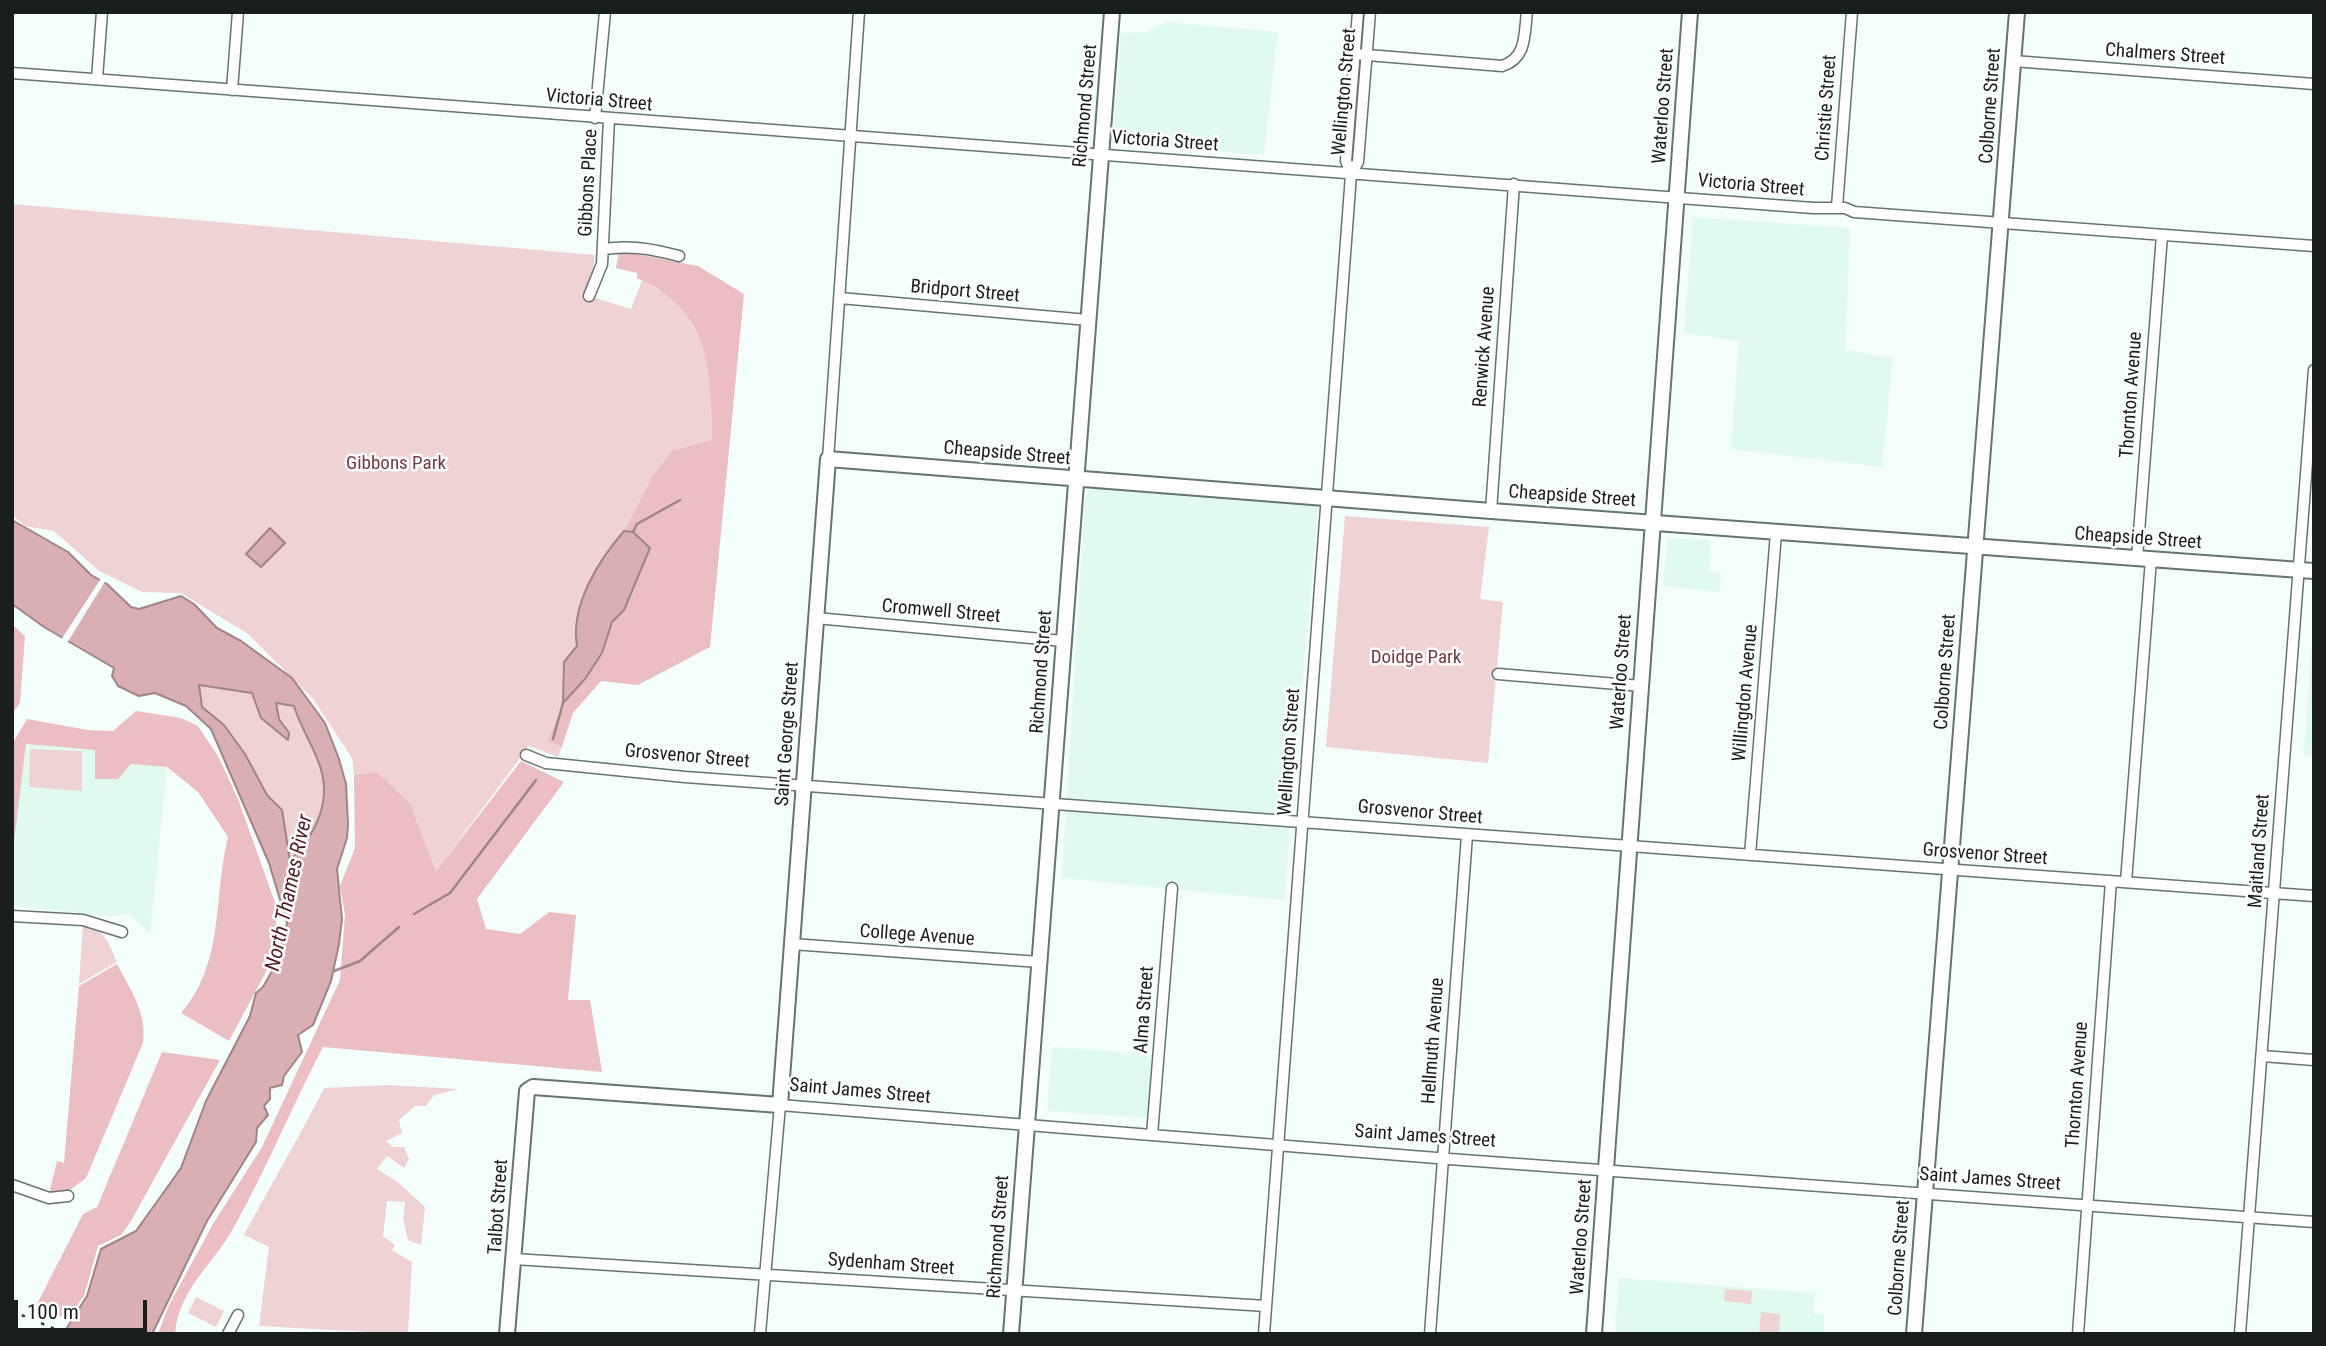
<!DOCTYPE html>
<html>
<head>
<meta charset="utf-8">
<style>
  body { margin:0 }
  #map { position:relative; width:2326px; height:1346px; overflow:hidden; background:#f4fefa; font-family:"Roboto Condensed",sans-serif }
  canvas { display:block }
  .frame { position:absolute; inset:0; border:14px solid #181e1c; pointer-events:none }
  .scale { position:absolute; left:14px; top:1300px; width:133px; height:32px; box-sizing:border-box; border:4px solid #181e1c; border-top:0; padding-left:9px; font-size:21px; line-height:24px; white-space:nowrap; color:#181e1c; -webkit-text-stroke:5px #fff; paint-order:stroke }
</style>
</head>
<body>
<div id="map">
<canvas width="2326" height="1346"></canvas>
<div class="frame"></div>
<div class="scale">100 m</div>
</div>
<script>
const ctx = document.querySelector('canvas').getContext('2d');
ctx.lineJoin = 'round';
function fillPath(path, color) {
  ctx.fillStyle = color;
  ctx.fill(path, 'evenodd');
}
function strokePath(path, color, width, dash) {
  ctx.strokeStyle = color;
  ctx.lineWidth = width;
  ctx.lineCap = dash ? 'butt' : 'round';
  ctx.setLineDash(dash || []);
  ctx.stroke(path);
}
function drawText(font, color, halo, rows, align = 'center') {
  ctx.font = font + ' "Roboto Condensed",sans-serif';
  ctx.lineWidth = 5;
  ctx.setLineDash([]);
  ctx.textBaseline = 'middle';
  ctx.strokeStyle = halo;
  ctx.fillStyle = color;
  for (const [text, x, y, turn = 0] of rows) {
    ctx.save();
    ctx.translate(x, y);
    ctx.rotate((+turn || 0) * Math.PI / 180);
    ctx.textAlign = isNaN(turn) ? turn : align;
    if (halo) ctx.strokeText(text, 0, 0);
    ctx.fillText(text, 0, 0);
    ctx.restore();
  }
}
fillPath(new Path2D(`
  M1166,22L1278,32L1264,155L1118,144L1113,138L1121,33L1147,32Z
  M1693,217L1850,228L1845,350L1893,358L1882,467L1731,449L1739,341L1684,333Z
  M1089,488L1318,504L1284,900L1062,878L1085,500Z
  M1668,538L1711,540L1709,572L1721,573L1720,592L1663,586Z
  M2311,649H2314V756L2304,755Z
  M26,744L95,750V779L130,764L167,767L150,934L129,914L112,916L12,906V858Z
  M1052,1047L1152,1054L1148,1118L1047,1111Z
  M1619,1278L1815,1293L1813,1314H1824V1334H1615Z`), '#e0faf0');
fillPath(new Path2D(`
  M12,204L595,255L589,296L631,309L642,280L681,304L702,343L711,376L712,441L652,477L624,531L610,547L588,586L575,633L577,646L564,662L563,703L547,740L562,747L558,757L529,746L436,871L410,803L377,772L354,775L352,758L313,699L248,634L181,593L142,592L99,571L54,531L25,526L12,515Z
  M1345,516L1489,527L1480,599L1503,602L1488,763L1326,747Z
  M198,684L252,693L261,718L289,733L279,719L276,703L294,706C300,726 311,742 319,762C334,799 315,835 290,862L282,810L267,795L245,754L224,725L202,707Z
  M30,749L82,751V791L29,787Z
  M83,923C107,933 107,940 117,962L79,984Z
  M387,1085L459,1089L434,1095L426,1106H415L399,1120L402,1133L386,1141L393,1147H404L409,1159L404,1168L387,1156L377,1169L399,1183L425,1207L421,1245L408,1240L403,1219L405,1202L387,1201L383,1236L395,1245L392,1250L412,1262L408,1334L259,1326L269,1247L244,1235C270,1186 299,1138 324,1088Z
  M1725,1289L1752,1291L1751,1304L1724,1301Z
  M196,1297L224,1311L216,1327L188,1313Z
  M1761,1312L1780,1314L1779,1334H1759Z`), '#eed2d4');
fillPath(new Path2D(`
  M626,252L698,266L744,294L710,647L638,685L601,681L573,713L562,747L547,741L563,703L585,679L602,653L612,622L624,610L650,548L633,532L624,531L652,477L672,451L712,440C711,369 711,311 637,278V273L616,268L619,253Z
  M12,624L25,636L20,703L12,714Z
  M136,711L181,718L198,726L218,756L238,799L277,908L274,957L229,1041L181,1013C225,963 213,897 228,837L198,792L167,767L131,764L118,779H95V750L26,744L12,858V744L27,719L88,730L113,731Z
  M521,761L564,782L477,899L486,929L520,934L549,912L576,915L568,1000H590L602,1072L323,1047C292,1106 267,1168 234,1227C214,1264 179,1288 175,1334H158L169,1305L213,1224L262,1147L340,980L345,915L340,886L355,848L354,775L377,772L410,803L436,871Z
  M117,964C131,991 147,1012 143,1043L86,1178L67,1192L49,1194L57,1161L64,1163L79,986Z
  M162,1052L220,1060L131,1221L121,1235L98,1246L84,1296L67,1319L36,1306L83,1214L97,1207Z`), '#eabec2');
const water = new Path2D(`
  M12,520L68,552L91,575L107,584L131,607L139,609L181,596L194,604L217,628L241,641L292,678L325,723L339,759L346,784L348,824L347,838L337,869L342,919L339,944L331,981L313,1025L298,1035L302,1052L284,1076L282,1085L270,1088V1099L264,1106L268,1115L257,1128L256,1142L207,1221L152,1334H63L87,1296L101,1249L136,1231L181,1168L206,1101L250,1016L256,993L263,987L276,964L287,923L269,863L211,729L186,706L155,693L139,696L118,686L112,676L114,668L44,627L12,604ZM199,685L252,693L261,718L288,740L289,733L279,719L276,703L294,706C300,726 311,742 318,761C334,799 316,834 290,861L282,810L267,795L245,754L224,725L202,707Z
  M270,528L285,543L261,567L246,554Z
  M624,531L633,532L650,548L624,610L612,622L602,653L585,679L563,703L564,662L577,646C570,605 599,560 624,531Z`);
fillPath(water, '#daafb3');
strokePath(water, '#a08486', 2);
fillPath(new Path2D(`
  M102,577L106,580L67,643L61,640Z`), '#f4fefa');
strokePath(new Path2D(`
  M633,532L637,524L680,500
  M553,739L563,703
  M414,914L450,893L536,780
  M334,971L360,961L399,927`), '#a08486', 2.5);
const street = new Path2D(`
  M1355,54L1502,66C1527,58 1524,35 1527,12
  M2013,61L2314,84
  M12,73L1813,208H1845L1854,212L2314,246
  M97,79L102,12
  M232,90L238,12
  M595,118L605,12
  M1351,173L1358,162L1370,12
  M1837,207L1852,12
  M603,249C631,245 652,249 679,256
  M589,296L602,264L609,119
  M840,298L1088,320
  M828,459L859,12
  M1491,511L1514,184
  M2137,558L2162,235
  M816,618L1063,641
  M1498,674L1641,686
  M526,755L546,763L685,777L2314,896
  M1750,855L1776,533
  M2126,882L2151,559
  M12,916L83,920L122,932
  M792,944L1039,962
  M2262,1056L2314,1060
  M1152,1135L1172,888
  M12,1185L49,1198L68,1196
  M514,1259L1266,1306
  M228,1334L238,1315
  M760,1334L780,1105L1449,1159L2314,1222
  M1264,1334L1350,188L1351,173L1346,161L1358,12
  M1430,1334L1467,835
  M2078,1334L2111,881
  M2240,1334L2314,370`);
const secondary = new Path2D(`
  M507,1334L527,1091L533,1087L780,1105L828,459L1491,511L2314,571
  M1011,1334L1112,12
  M1594,1334L1690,12
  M1914,1334L2017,12`);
strokePath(street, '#65746e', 13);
strokePath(secondary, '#65746e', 18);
strokePath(street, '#fff', 10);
strokePath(secondary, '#fff', 14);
strokePath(new Path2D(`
  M12,1311L67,1334`), '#343a38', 2.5, [3.5, 7]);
drawText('19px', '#181e1c', '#fff', [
  ["Chalmers Street",2165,55,4],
  ["Wellington Street",1345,92,-85],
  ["Victoria Street",599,101,5],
  ["Richmond Street",1086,106,-85],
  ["Waterloo Street",1664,106,-86],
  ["Colborne Street",1991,106,-86],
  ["Christie Street",1827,108,-86],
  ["Victoria Street",1165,142,4],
  ["Gibbons Place",589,183,-87],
  ["Victoria Street",1751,186,5],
  ["Bridport Street",965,292,5],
  ["Renwick Avenue",1485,347,-86],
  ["Thornton Avenue",2132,395,-86],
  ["Cheapside Street",1007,454,5],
  ["Cheapside Street",1572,497,4],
  ["Cheapside Street",2138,539,4],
  ["Cromwell Street",941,612,5],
  ["Richmond Street",1042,672,-86],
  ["Waterloo Street",1622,672,-86],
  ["Colborne Street",1946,672,-86],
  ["Willingdon Avenue",1746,693,-85],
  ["Saint George Street",788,734,-86],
  ["Wellington Street",1290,752,-86],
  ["Grosvenor Street",687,757,5],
  ["Grosvenor Street",1420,813,5],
  ["Maitland Street",2260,851,-86],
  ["Grosvenor Street",1985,855,4],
  ["College Avenue",917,936,4],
  ["Alma Street",1145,1010,-86],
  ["Hellmuth Avenue",1434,1041,-86],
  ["Thornton Avenue",2078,1085,-86],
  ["Saint James Street",860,1092,5],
  ["Saint James Street",1425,1137,4],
  ["Saint James Street",1990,1180,4],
  ["Talbot Street",499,1207,-86],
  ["Richmond Street",999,1237,-86],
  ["Waterloo Street",1582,1237,-86],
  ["Colborne Street",1900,1258,-86],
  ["Sydenham Street",891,1265,4]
]);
drawText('19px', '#733a43', '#fff', [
  ["Gibbons Park",396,464],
  ["Doidge Park",1416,658]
]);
drawText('italic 21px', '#511c26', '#fff', [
  ["North Thames River",290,893,-78]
]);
</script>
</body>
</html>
